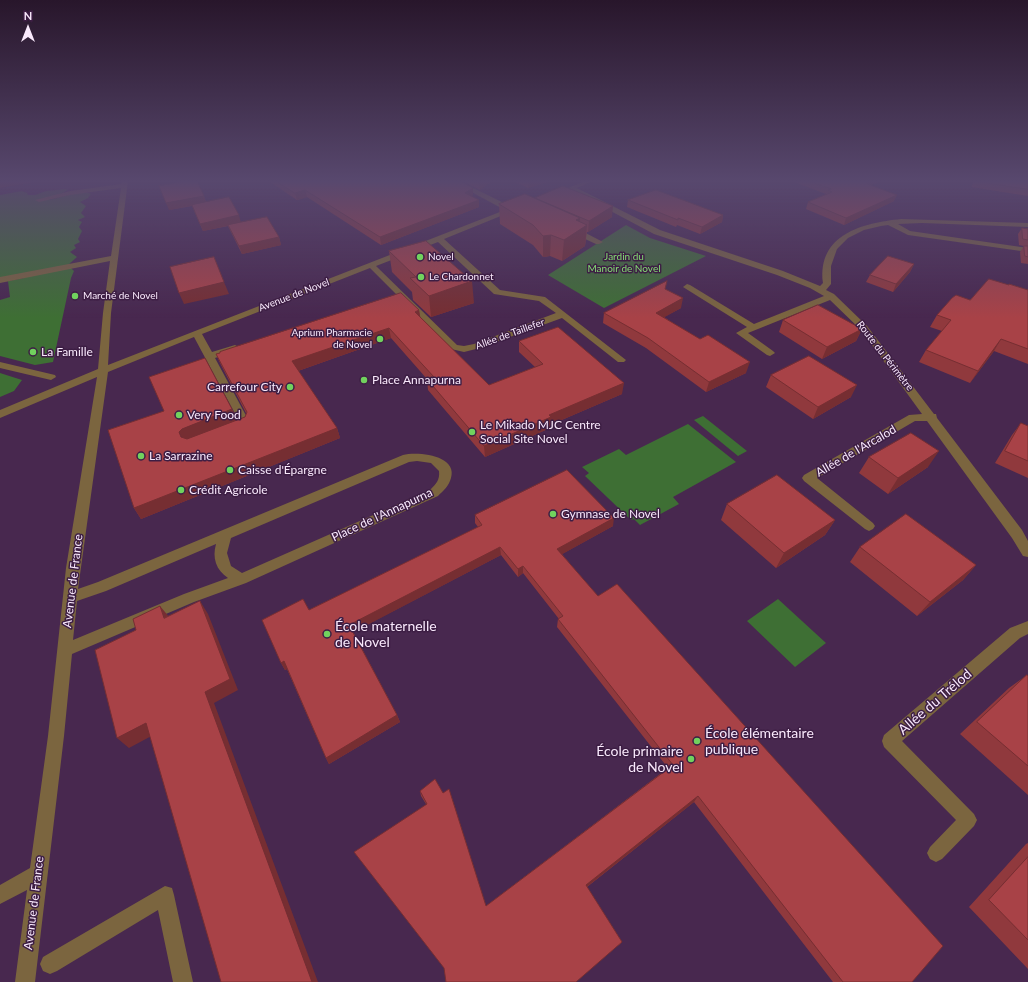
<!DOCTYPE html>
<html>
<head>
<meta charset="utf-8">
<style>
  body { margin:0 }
  #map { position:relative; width:1028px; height:982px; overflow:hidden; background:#48284f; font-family:Lato,sans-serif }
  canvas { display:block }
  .north { position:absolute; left:8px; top:8px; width:40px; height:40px; -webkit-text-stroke:3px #3d1e44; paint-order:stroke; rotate:0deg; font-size:11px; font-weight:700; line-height:16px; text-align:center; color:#f9e9fc }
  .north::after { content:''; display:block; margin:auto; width:14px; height:18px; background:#f9e9fc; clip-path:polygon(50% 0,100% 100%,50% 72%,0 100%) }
</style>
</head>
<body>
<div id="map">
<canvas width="1028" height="982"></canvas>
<div class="north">N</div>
</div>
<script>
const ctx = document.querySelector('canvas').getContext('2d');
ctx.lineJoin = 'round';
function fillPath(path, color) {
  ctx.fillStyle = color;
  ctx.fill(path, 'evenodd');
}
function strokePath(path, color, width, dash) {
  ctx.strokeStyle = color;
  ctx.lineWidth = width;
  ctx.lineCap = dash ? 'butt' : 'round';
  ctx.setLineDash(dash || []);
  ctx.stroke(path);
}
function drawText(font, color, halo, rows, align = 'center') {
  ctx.font = font + ' Lato,sans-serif';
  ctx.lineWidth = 3;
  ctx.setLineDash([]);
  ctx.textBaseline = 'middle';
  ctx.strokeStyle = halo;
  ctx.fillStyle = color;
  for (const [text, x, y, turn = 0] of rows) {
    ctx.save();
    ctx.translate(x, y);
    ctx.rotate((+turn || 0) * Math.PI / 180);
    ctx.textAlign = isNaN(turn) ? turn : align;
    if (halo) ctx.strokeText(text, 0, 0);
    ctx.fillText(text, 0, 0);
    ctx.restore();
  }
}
fillPath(new Path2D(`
  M65,189L68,190L49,200C59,198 82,189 91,194L88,198L80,202L86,206L81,213L85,217L78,220L82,222L79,227L82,231L78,239L80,242L74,245L76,248L70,252L77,257L68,265L74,271L71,278L53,362L35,365L0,356V300L10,297L8,281L24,278L0,277V195L22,191L27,193L28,195H35L46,191Z
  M626,225L650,238L706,256L604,308L548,275Z
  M0,373L22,380L14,391L0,397Z
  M703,416L747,451L738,456L694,420Z
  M688,424L736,462L673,497L679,504L640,525L634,519L631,520L585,476L589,473L582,467L619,449L626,455Z
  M778,599L826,643L795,667L747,621Z`), '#3e6f34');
fillPath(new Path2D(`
  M122,181H128L111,313L108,365L505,210L451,181H459L512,207H517L518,209L444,239L500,290L545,297L626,360L624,362H618L562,318L480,348L464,352L451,349L370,268L202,334L212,352L235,345L240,348L238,350L215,358L250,423C247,428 237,431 231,430L230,427L231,424L239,421L194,337L108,372L78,589L98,582L403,455C417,451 458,455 451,478C449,486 443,491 438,496L246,583L194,602L72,654L64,736L35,982H15L27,890L0,904V885L30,868L48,736L66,568L97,377L0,418V410L98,369L103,313L110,261L0,283V277L111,256L121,188L70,195L39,202L35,200L70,191L121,184ZM438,242L494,294L539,301L556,313L474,344L464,346L457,345L376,266ZM417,461L431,463L439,471C440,480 436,484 430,490L242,573L231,566L227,553L231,538L409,462ZM216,544C212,558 216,570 228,578L184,594L73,640L77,601L106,591Z
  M585,181H593L577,188L660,230L783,271L820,286L823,283C817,234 863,223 901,219L1028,223V227L922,223L898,224L910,231L1028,248V252L908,235L888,225L881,226L864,230L848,238L837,249L831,266V284L826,290L834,294L867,326L934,414H936L937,418L1022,530L1028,541V557L1023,556L1012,538L927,421H915L817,478L873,523L875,526L873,529L869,531L865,529L804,481L802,478L804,475L909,415L922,414L861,330L830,300L748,333L773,351L775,353L770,356L767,355L736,333L747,327L683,287L687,284L690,285L754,324L824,296L810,288L777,275L654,234L571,190L553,197L550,195Z
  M570,228H576L603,242L599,244H596L570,232Z
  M0,362L55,375L56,377L51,380L0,368Z
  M1028,621V634L1020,638L902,741L974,814L977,820L974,826L942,859L936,862L930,859L927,853L930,847L956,820L884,747L882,741L884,735L1010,628Z
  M165,886L172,888L174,895L193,982H173L158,910L57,971L50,974L43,971L40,964L43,957Z`), '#7b653f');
fillPath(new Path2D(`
  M269,181H460L473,195L471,196L479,200V207L381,245L307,197L297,200L270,182Z
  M462,181H492L480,190Z
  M513,181H551L528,188Z
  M791,181H880L871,185L894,201L844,225L806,209L808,202L826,194Z
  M974,181H1028V196L971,187Z
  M204,196L206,202L241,222L279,237L281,245L242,254L228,226L203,231L192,206L169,210Z
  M535,198L612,217L588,232H587L585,246L562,261L550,256L543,257L533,245L500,224L499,204Z
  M628,200L723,215L722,222L700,234L677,225L676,227L627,207Z
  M1022,228L1028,229V264L1021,263L1020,252L1024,246L1019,245L1018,234Z
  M389,251L474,303L431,317L413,300L412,292L392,272Z
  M914,264L910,272L893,292L866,282L870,275Z
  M1009,284L1028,290V364L994,351L970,383L919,362L926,350L942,331L930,327L937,315L970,300L1008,285Z
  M681,308L664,317L746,373L706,392L646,348L603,323L604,313Z
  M419,310L420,317L489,385L535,367L519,352V341L622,394L550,425V428L485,457L428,390L427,379L391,338L298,371L337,428L340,438L141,519L134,508L232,409L237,420L245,417L246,413L221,365L216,354Z
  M783,320L862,329L856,341L822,359L779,332Z
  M771,375L851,397L813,419L766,387Z
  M1021,423L1028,426V478L995,463L1012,435Z
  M869,457L928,467L888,494L859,473Z
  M727,504L835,520L825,535L776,568L721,520Z
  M475,515L613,526L562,554L912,982H833L694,802L587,887L622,942L619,945L446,982L426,804L421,796L420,791L486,906L668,768L557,627L558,619H559L523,573L518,577L501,555L353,632L397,715L400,722L329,764L326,758L287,669L285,670L281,663L309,610L478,527L475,523Z
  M860,547L976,565L963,580L917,616L850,562Z
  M1027,675L1028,676V795L960,734L1009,688Z
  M1028,843V969L969,907L1026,844Z`), '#90393d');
fillPath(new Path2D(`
  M0,181H41L0,188Z
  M482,181H492L480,190L479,183Z
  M529,181H551L528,188Z
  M870,181H880L863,189L865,183Z
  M473,188V195L466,200L465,193Z
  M305,190L307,197L297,200L295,193Z
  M897,195L894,201L844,225L846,218Z
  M204,196L206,203L169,210L166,203Z
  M479,200V207L381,245L380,237Z
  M613,206L612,217L588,232L589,221Z
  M239,215L241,223L203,231L200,224Z
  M723,215L722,222L700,234L702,227Z
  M580,218L579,230L587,225L585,246L562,261L564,240L576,220Z
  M551,235L550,256L543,257V236Z
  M279,237L281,245L242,254L239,246Z
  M914,264L910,272L893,292L896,284Z
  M472,281L474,303L431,317L429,296Z
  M224,282L229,294L184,304L179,293Z
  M683,298L681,308L654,323L656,313Z
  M419,310L421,321L415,312Z
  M389,328L391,338L295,372L292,361Z
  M862,329L856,341L822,359L827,347Z
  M1001,339L994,351L970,383L978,371Z
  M750,362L746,373L706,392L709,382Z
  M624,383L622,394L550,425V428L485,457L484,446L549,415Z
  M857,385L851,397L813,419L818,407Z
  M232,409L237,420L187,448L179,432L182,429Z
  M337,428L340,438L141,519L134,508Z
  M939,451L928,467L888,494L898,478Z
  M614,518L613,526L557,557V549Z
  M835,520L825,535L776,568L784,553Z
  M500,547L501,555L352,633L349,625Z
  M976,565L963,580L917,616L930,602Z
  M523,566V573L518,577V569Z
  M200,601L208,614L238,690L214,703L318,982H312L205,692Z
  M160,606L170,618H164Z
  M284,661L288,668L285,670L281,663Z
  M397,715L400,722L329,764L326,758Z
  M146,723L157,733L129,748L117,738Z
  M698,796L694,802L584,889L586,885Z`), '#762e32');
const building = new Path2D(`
  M187,181H197L204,196L166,203L159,186Z
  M276,181H460L473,188L465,193L479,200L380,237L305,190L295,193Z
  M475,181H482L479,183Z
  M809,181H870L865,183L897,195L846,218L808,202L832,192L828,190L831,189Z
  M975,181H1028V189Z
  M563,186L613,206L589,221L535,198Z
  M656,190L723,215L702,227L678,218V220L628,200Z
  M525,194L580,218L576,220L587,225L564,240L551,235L543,236L533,225L499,204Z
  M229,197L239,215L200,224L192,205Z
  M267,217L279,237L239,246L228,225Z
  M1022,228L1028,229V240L1023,239Z
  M426,241L472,281L429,296L410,278L416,277L389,251Z
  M1024,246H1028V257L1025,256Z
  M888,256L914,264L896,284L870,275Z
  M214,257L224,282L179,293L170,267Z
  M989,279L1009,285V284L1028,290V349L1001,339L978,371L926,350L951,320L937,315L952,298L956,295L970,300Z
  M667,281L665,289L683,298L656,313L700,339L708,335L750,362L709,382L648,338L604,313Z
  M401,293L419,310L415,312L489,385L543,364L519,341L558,327L624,383L549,415L551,417L484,446L427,379L434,377L389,328L292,361L337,428L134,508L108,430L164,411L149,377L205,358L232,409L182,429L179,432L181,437L187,439L245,417L247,412L216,354L220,353V352Z
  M818,305L862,329L827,347L783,320Z
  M809,356L857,385L818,407L771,375Z
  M1021,423L1028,426V461L1005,451Z
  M911,433L939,451L898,478L869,457Z
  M567,470L614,518L557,549L598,596L617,584L943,946L912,982H843L698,796L586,885L622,942L576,982H446L444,968L354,852L427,804L420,791L435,779L443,793L449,789L486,906L673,765L558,619L563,616L523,566L518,569L500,547L349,625L397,715L326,758L284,661L281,663L262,620L303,599L309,610L482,525L475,515Z
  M777,475L835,520L784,553L727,504Z
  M906,514L976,565L930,602L860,547Z
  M200,601L230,679L205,692L312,982H221L146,723L117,738L95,650L136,630L133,619L160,606L164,618Z
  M1027,675L1028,676V766L977,722Z
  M1028,857V940L989,900Z`);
fillPath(building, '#a84247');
strokePath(building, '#762e32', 1);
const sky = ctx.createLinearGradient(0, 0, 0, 318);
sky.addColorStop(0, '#28162b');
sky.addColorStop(0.57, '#58486e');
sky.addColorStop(1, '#58486e00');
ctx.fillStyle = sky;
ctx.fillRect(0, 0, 1028, 318);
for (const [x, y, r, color] of [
  [420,257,4,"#71d25e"],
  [421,277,4,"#71d25e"],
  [75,296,4,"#71d25e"],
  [380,339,4,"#71d25e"],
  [33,352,4,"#71d25e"],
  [364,380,4,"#71d25e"],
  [290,387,4,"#71d25e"],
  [179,415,4,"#71d25e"],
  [472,432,4,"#71d25e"],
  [141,456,4,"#71d25e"],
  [230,470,4,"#71d25e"],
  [181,490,4,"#71d25e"],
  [553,514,4,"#71d25e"],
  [327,634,4,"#71d25e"],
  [697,741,4,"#71d25e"],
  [691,759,4,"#71d25e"]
]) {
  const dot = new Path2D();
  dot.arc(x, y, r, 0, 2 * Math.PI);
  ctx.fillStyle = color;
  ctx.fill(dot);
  strokePath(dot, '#3d1e44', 1.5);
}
drawText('10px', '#f9e9fc', '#3d1e44', [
  ["Novel",428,257],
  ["Le Chardonnet",429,277],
  ["Marché de Novel",83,296],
  ["Aprium Pharmacie",372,333,"right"],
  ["de Novel",372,345,"right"]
], 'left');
drawText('10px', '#84dd73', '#3d1e44', [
  ["Jardin du",624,257],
  ["Manoir de Novel",624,269]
]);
drawText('10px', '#f9e9fc', '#3d1e44', [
  ["Avenue de Novel",294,295,-21],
  ["Allée de Taillefer",510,334,-20],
  ["Route du Périmètre",885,356,52]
]);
drawText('12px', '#f9e9fc', '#3d1e44', [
  ["La Famille",41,352],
  ["Place Annapurna",372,380],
  ["Carrefour City",282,387,"right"],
  ["Very Food",187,415],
  ["Le Mikado MJC Centre",480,425],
  ["Social Site Novel",480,439],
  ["La Sarrazine",149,456],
  ["Caisse d'Épargne",238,470],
  ["Crédit Agricole",189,490],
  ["Gymnase de Novel",561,514]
], 'left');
drawText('12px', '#f9e9fc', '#3d1e44', [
  ["Allée de l'Arcalod",856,451,-30],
  ["Place de l'Annapurna",382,515,-25],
  ["Avenue de France",73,581,-83],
  ["Avenue de France",34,903,-83]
]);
drawText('14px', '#f9e9fc', '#3d1e44', [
  ["École maternelle",335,626],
  ["de Novel",335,642],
  ["École élémentaire",705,733],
  ["publique",705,749],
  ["École primaire",683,751,"right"],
  ["de Novel",683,767,"right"]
], 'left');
drawText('14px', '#f9e9fc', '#3d1e44', [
  ["Allée du Trélod",935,702,-41]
]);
</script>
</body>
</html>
